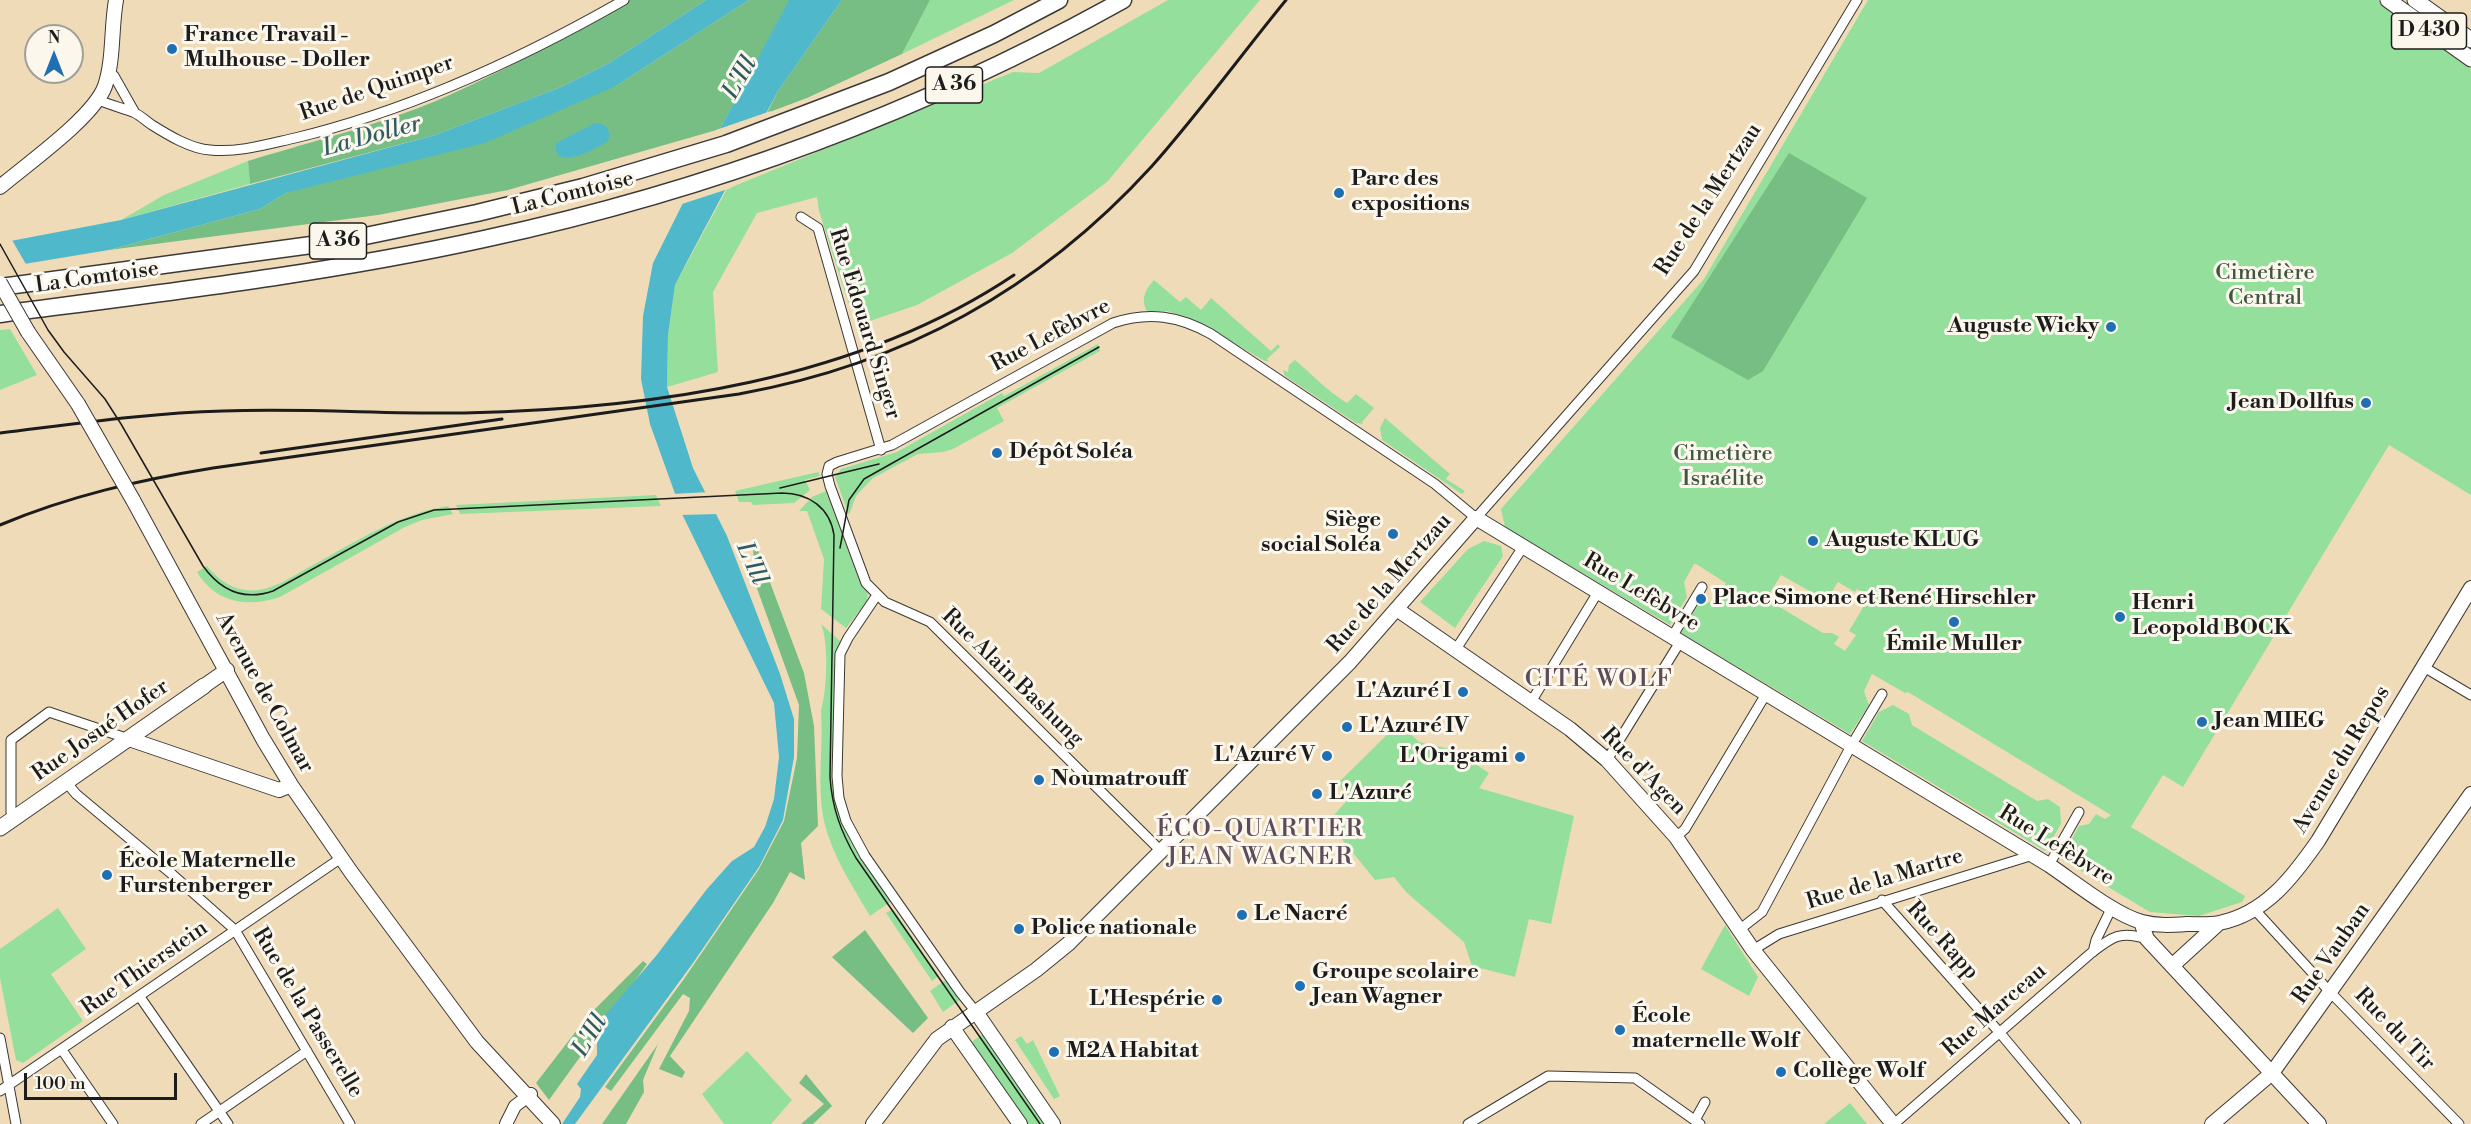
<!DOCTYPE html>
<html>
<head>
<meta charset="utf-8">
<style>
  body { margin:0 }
  #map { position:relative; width:2471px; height:1124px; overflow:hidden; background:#f0dbb9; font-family:"Libre Bodoni",serif }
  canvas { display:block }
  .north { position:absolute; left:24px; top:24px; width:60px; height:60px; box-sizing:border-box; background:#fbf7ec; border:2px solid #a29f99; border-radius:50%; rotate:0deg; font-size:16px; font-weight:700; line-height:24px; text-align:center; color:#1c1c1c }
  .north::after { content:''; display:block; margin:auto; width:21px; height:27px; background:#1f6fb2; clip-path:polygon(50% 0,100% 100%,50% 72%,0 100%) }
  .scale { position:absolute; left:24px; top:1073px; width:153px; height:27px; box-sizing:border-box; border:3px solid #1c1c1c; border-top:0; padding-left:8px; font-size:18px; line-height:21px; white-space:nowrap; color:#1c1c1c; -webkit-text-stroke:4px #fbf7ec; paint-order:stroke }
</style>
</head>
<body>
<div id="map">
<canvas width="2471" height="1124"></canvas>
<div class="north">N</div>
<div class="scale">100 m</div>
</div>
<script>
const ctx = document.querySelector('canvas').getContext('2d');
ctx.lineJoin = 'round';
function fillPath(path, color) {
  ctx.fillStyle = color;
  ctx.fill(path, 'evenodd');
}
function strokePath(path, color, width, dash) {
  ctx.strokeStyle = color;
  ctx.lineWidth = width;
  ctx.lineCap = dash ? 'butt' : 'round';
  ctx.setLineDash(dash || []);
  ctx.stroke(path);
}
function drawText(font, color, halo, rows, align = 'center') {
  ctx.font = font + ' "Libre Bodoni",serif';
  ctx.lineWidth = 6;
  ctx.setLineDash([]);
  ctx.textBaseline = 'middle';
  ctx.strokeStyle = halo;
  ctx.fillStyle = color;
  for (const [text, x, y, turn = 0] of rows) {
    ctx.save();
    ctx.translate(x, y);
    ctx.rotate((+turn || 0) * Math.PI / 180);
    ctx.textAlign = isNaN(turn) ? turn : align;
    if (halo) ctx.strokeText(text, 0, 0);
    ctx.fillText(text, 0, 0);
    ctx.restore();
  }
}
fillPath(new Path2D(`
  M930,0H1014L902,54Z
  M1168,0H1260L1107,182L1012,253L917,305L861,324L848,302L819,211L817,197L757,213L713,292L718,372L667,387L668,334L675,285L727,189L1013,72L1039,73Z
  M1868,0H2378L2417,32L2471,69V495L2389,445L2183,787L2163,775L2131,827L2245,896L2242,902L2199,916L2150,912L2061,859L2079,826L2089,824L2096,814L2105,819L2111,815L1908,692L1905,693L1872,674L1864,691L1869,705L1850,734L1681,633L1698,605L1714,601L1726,583L1696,564H1694L1684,582L1687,597L1670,625L1505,527L1501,509L1704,279ZM1781,575L1836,606L1840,599L1831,593L1838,582L1855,592L1857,589L1870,596L1849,631L1856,635L1845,651L1834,644L1839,637L1832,633H1823L1766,599Z
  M248,161L250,184L121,220L164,195Z
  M1154,280L1180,302L1186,297L1201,310L1211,298L1271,351L1278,344L1280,347L1267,359L1269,361H1265L1192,319L1167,311H1147C1140,299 1146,289 1154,280Z
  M10,329L37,375L0,390V330Z
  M1098,344L1100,351L997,408L1004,421L953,449L943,452L918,454L873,478L856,496L849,515L835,477L841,469L897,452L1002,393L1004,396Z
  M1295,360C1313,375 1327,391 1347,403L1356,394L1374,408L1362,422L1363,424L1356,423L1285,376L1283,370L1288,372L1289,365Z
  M1385,418L1450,474L1446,479L1465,491L1462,494L1382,440L1380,428Z
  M818,472L820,476L805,480L810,490L794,503L753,505L751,502H739L735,491Z
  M826,491L858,577L868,591L867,601L846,628L821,609L824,559L807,511H799L812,497Z
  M656,495L661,506L460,514L456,505Z
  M448,506L453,514L422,520L405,527L280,597C247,608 216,603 197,572L207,566C220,582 237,593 259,590C278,587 296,574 313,565C357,541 398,514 448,506Z
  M1484,541L1501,546L1503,556L1455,628L1420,602L1468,549Z
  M821,624L840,641L836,655L835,792L893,900L870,916C849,880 823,842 821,799C819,770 823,740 821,711C827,690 829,644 821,624Z
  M1893,705L1909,714L1912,725L2037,801L2048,799L2060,807L2061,824L2045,851L1862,741L1879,712Z
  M1399,723L1419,742L1454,750L1489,773L1479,788L1574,816L1551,924L1529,919L1515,977L1472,966L1464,942L1406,892L1394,877L1375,880L1328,822L1349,798L1338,783Z
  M58,908L86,949L51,974L83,1021L23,1063L16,1060L0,978V949Z
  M893,909L939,976L932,981L886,913Z
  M1725,925L1758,977L1749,996L1701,969Z
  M947,979L961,999L943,1012L930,991Z
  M984,1033L1047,1124H1026L970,1043Z
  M1021,1036L1027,1044L1033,1040L1060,1096L1054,1099L1015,1040Z
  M747,1051L792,1100L771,1124H724L702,1094Z
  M1850,1103L1867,1124H1824Z`), '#94df9c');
fillPath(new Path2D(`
  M628,0H706L609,63L561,87L435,135L250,184L248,161C316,140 392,122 456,92C515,65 572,33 628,0Z
  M749,0H790L720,129L508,190L378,215L109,250L260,209L286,193L616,86Z
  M842,0H930L902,54L807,98L767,113L778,91Z
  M1789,153L1867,198L1763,371L1748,380L1671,337Z
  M753,537L804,673L814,726L818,826L801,843L805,880L790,872L773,903L670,1056L685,1072L682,1078L659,1069L689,1011L690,998L683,994L611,1091L605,1087L684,979L759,869L784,821L797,758L799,705L754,580Z
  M865,930L928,1018L913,1033L832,957Z
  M643,961L647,964L549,1100L536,1083L587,1017Z
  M658,1044L643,1080L644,1092L626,1124H602Z
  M806,1074L832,1106L813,1124H801L824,1104L799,1083Z`), '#77be84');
fillPath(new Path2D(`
  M706,0H749L616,86L485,143L286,193L260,209L109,250L0,268V243L121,220L435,135L561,87L609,63Z
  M789,0H842L778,91L691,254L675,285L668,335L667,387L693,468L727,536L780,674L794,719V757L783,820L759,867L693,963L575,1124H562L580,1097L581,1089L577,1084L597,1055V1035L607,1013L656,956L707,889L732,861L754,847L765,827L774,799L779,757L774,703L683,516L650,424L641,379L643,316L653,263L720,129Z
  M595,123C606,123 612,130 608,141C596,149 552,173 556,143Z`), '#4fb9cb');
fillPath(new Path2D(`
  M771,111L731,188L679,205L716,130Z
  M12,240L27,266L0,271V242Z
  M709,492L719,514L680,515L672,494Z`), '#f0dbb9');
const minor = new Path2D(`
  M108,70L114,76L135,113
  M99,100C110,105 122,108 133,112C140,115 146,121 152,125C168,135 191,149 210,150C238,153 268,144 295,138C411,110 521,59 624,0
  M801,217L818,228L881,450
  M877,595L848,638L840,654L837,776L839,798L846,821L865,856L960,992L976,1012
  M1672,637L1702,587
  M1456,649L1523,547
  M2422,666L2471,695
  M1531,702L1598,592
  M1607,760L1680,642
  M66,782L76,794L173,875L235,930L350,1124
  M14,819L11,812V740L49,712L129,739
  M1676,837L1685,829L1766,694
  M1162,852L930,622L885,602L866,583L830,486L827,474L829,466L837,462L892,445L1113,323C1149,311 1179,316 1211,334L1435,484L1476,518L1694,271L1857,0
  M2049,865L2079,812
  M1882,900L2000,1033L2076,1124
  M2255,910L2330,992L2459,1124
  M1739,930L1762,912L1851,746L1882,694
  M1753,950L1779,934L2033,855
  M2093,952L2096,940L2112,907
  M140,997L228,1124
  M0,1038L16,1124
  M62,1050L113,1124
  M0,1091L341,858
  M1695,1120L1705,1102
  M201,1124L307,1051
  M1468,1124L1548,1076L1635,1078L1700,1124
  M1894,1124L2090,954C2112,937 2120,930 2147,939`);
const tertiary = new Path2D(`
  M506,1124L515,1106L531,1094`);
const secondary = new Path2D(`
  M0,187C27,164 94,117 105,86C114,59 111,28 116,0
  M28,332L78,404
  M133,500L263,739L291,785L351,872L477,1042L553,1124
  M1398,610L1570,729L1607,760L1676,837L1753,950L1893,1124
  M204,686L227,670
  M129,739L279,790L291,785
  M2141,922L2147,939L2319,1124
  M2173,965L2219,923
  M976,1012L1053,1124
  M952,1027L1020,1124
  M873,1124L937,1039L1036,970L1068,944L1350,662L1476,518L2049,865C2073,881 2115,915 2142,922C2157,926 2172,925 2187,924C2198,924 2209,925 2219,923C2265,914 2293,877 2318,841L2471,588
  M2212,1124L2272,1073L2471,794`);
const primary = new Path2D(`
  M0,828L204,686`);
const trunk = new Path2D(`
  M2388,0L2471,59
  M2415,0L2471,40`);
const motorway = new Path2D(`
  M0,287L341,241L477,213L583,187L726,144L889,82L994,34L1059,0
  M0,314C161,293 325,274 484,239C707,191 924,111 1123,0`);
strokePath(minor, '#3c3934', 11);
strokePath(tertiary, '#3c3934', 14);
strokePath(secondary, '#3c3934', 16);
strokePath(primary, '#3c3934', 17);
strokePath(trunk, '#3c3934', 17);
strokePath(motorway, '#3c3934', 19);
strokePath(minor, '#fff', 9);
strokePath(tertiary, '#fff', 12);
strokePath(secondary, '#fff', 14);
strokePath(primary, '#fff', 15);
strokePath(trunk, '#fff', 15);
strokePath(motorway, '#fff', 16);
strokePath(new Path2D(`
  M0,244L48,330L64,352L105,399L121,424L203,566C221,591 244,601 273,591L398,522L434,510L782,493C809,493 830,508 834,535L830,777C832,808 841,832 856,858L1040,1124
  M780,488L879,464
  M840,548L849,500L864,479L1099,347`), '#1c1c1c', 1.5);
strokePath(new Path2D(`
  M0,433C74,424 148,413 223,411C304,408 384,414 464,413C651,409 856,381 1014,275
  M261,453L502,419
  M0,525C69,496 139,480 213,468L739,394C904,364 1039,290 1152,166C1199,113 1241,55 1286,0`), '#1c1c1c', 3);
const secondaryBridge = new Path2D(`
  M0,283L28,332
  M78,404L133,500`);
strokePath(secondaryBridge, '#3c3934', 16, []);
strokePath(secondaryBridge, '#fff', 14);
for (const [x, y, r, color] of [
  [172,49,6,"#1f6fb2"],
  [1339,193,6,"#1f6fb2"],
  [2111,327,6,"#1f6fb2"],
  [2366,403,6,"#1f6fb2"],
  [997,453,6,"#1f6fb2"],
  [1393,534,6,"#1f6fb2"],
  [1813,541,6,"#1f6fb2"],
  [1701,599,6,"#1f6fb2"],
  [2120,617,6,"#1f6fb2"],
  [1954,622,6,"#1f6fb2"],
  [1463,692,6,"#1f6fb2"],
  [2202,722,6,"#1f6fb2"],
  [1347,727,6,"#1f6fb2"],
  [1327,756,6,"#1f6fb2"],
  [1520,757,6,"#1f6fb2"],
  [1039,780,6,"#1f6fb2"],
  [1317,794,6,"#1f6fb2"],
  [107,875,6,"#1f6fb2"],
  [1242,915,6,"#1f6fb2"],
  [1019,929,6,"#1f6fb2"],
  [1300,986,6,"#1f6fb2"],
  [1217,1000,6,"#1f6fb2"],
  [1620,1030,6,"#1f6fb2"],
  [1054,1052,6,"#1f6fb2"],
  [1781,1072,6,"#1f6fb2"]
]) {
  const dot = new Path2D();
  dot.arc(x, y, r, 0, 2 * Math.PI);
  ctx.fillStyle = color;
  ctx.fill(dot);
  strokePath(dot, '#fbf7ec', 2);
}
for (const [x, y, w] of [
  [2429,31,75],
  [954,85,57],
  [338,241,57]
]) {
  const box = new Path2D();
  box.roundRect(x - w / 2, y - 18, w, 36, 4.5);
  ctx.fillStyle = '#fbf7ec';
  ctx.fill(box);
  strokePath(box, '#1c1c1c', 1.5);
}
drawText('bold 21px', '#1c1c1c', null, [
  ["D 430",2429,31],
  ["A 36",954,85],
  ["A 36",338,241]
]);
drawText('bold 22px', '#1c1c1c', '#fbf7ec', [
  ["France Travail -",184,36],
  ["Mulhouse - Doller",184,61],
  ["Parc des",1351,180],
  ["expositions",1351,205],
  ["Auguste Wicky",2099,327,"right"],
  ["Jean Dollfus",2354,403,"right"],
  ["Dépôt Soléa",1009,453],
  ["Siège",1381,521,"right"],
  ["social Soléa",1381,546,"right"],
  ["Auguste KLUG",1825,541],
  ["Place Simone et René Hirschler",1713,599],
  ["Henri",2132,604],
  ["Leopold BOCK",2132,629],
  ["Émile Muller",1954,645,"center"],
  ["L'Azuré I",1451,692,"right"],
  ["Jean MIEG",2214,722],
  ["L'Azuré IV",1359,727],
  ["L'Azuré V",1315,756,"right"],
  ["L'Origami",1508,757,"right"],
  ["Noumatrouff",1051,780],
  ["L'Azuré",1329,794],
  ["École Maternelle",119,862],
  ["Furstenberger",119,887],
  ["Le Nacré",1254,915],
  ["Police nationale",1031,929],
  ["Groupe scolaire",1312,973],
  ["Jean Wagner",1312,998],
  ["L'Hespérie",1205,1000,"right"],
  ["École",1632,1017],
  ["maternelle Wolf",1632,1042],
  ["M2A Habitat",1066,1052],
  ["Collège Wolf",1793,1072]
], 'left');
drawText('22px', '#1c1c1c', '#fbf7ec', [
  ["Rue de Quimper",377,89,-19],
  ["La Comtoise",573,194,-14],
  ["Rue de la Mertzau",1709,200,-57],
  ["La Comtoise",97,278,-8],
  ["Rue Edouard Singer",864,324,73],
  ["Rue Lefèbvre",1051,336,-28],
  ["Rue de la Mertzau",1390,584,-49],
  ["Rue Lefèbvre",1641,593,31],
  ["Rue Alain Bashung",1012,678,44],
  ["Avenue de Colmar",264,693,61],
  ["Rue Josué Hofer",101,731,-35],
  ["Avenue du Repos",2342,760,-59],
  ["Rue d'Agen",1643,772,46],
  ["Rue Lefèbvre",2056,846,32],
  ["Rue de la Martre",1885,880,-17],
  ["Rue Rapp",1942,941,48],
  ["Rue Vauban",2332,954,-55],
  ["Rue Thierstein",145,969,-35],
  ["Rue Marceau",1995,1011,-41],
  ["Rue de la Passerelle",307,1013,59],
  ["Rue du Tir",2394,1030,46]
]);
drawText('22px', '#405642', '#fbf7ec', [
  ["Cimetière",2265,274],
  ["Central",2265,299],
  ["Cimetière",1723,455],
  ["Israélite",1723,480]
]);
drawText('italic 24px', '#305b62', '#fbf7ec', [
  ["L'Ill",741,78,-60],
  ["La Doller",372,137,-15],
  ["L'Ill",751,564,66],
  ["L'Ill",591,1036,-59]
]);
ctx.letterSpacing = '1.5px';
drawText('24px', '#5e4b59', '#fbf7ec', [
  ["CITÉ WOLF",1599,680],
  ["ÉCO-QUARTIER",1260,830],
  ["JEAN WAGNER",1260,858]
]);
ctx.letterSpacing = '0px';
</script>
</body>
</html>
